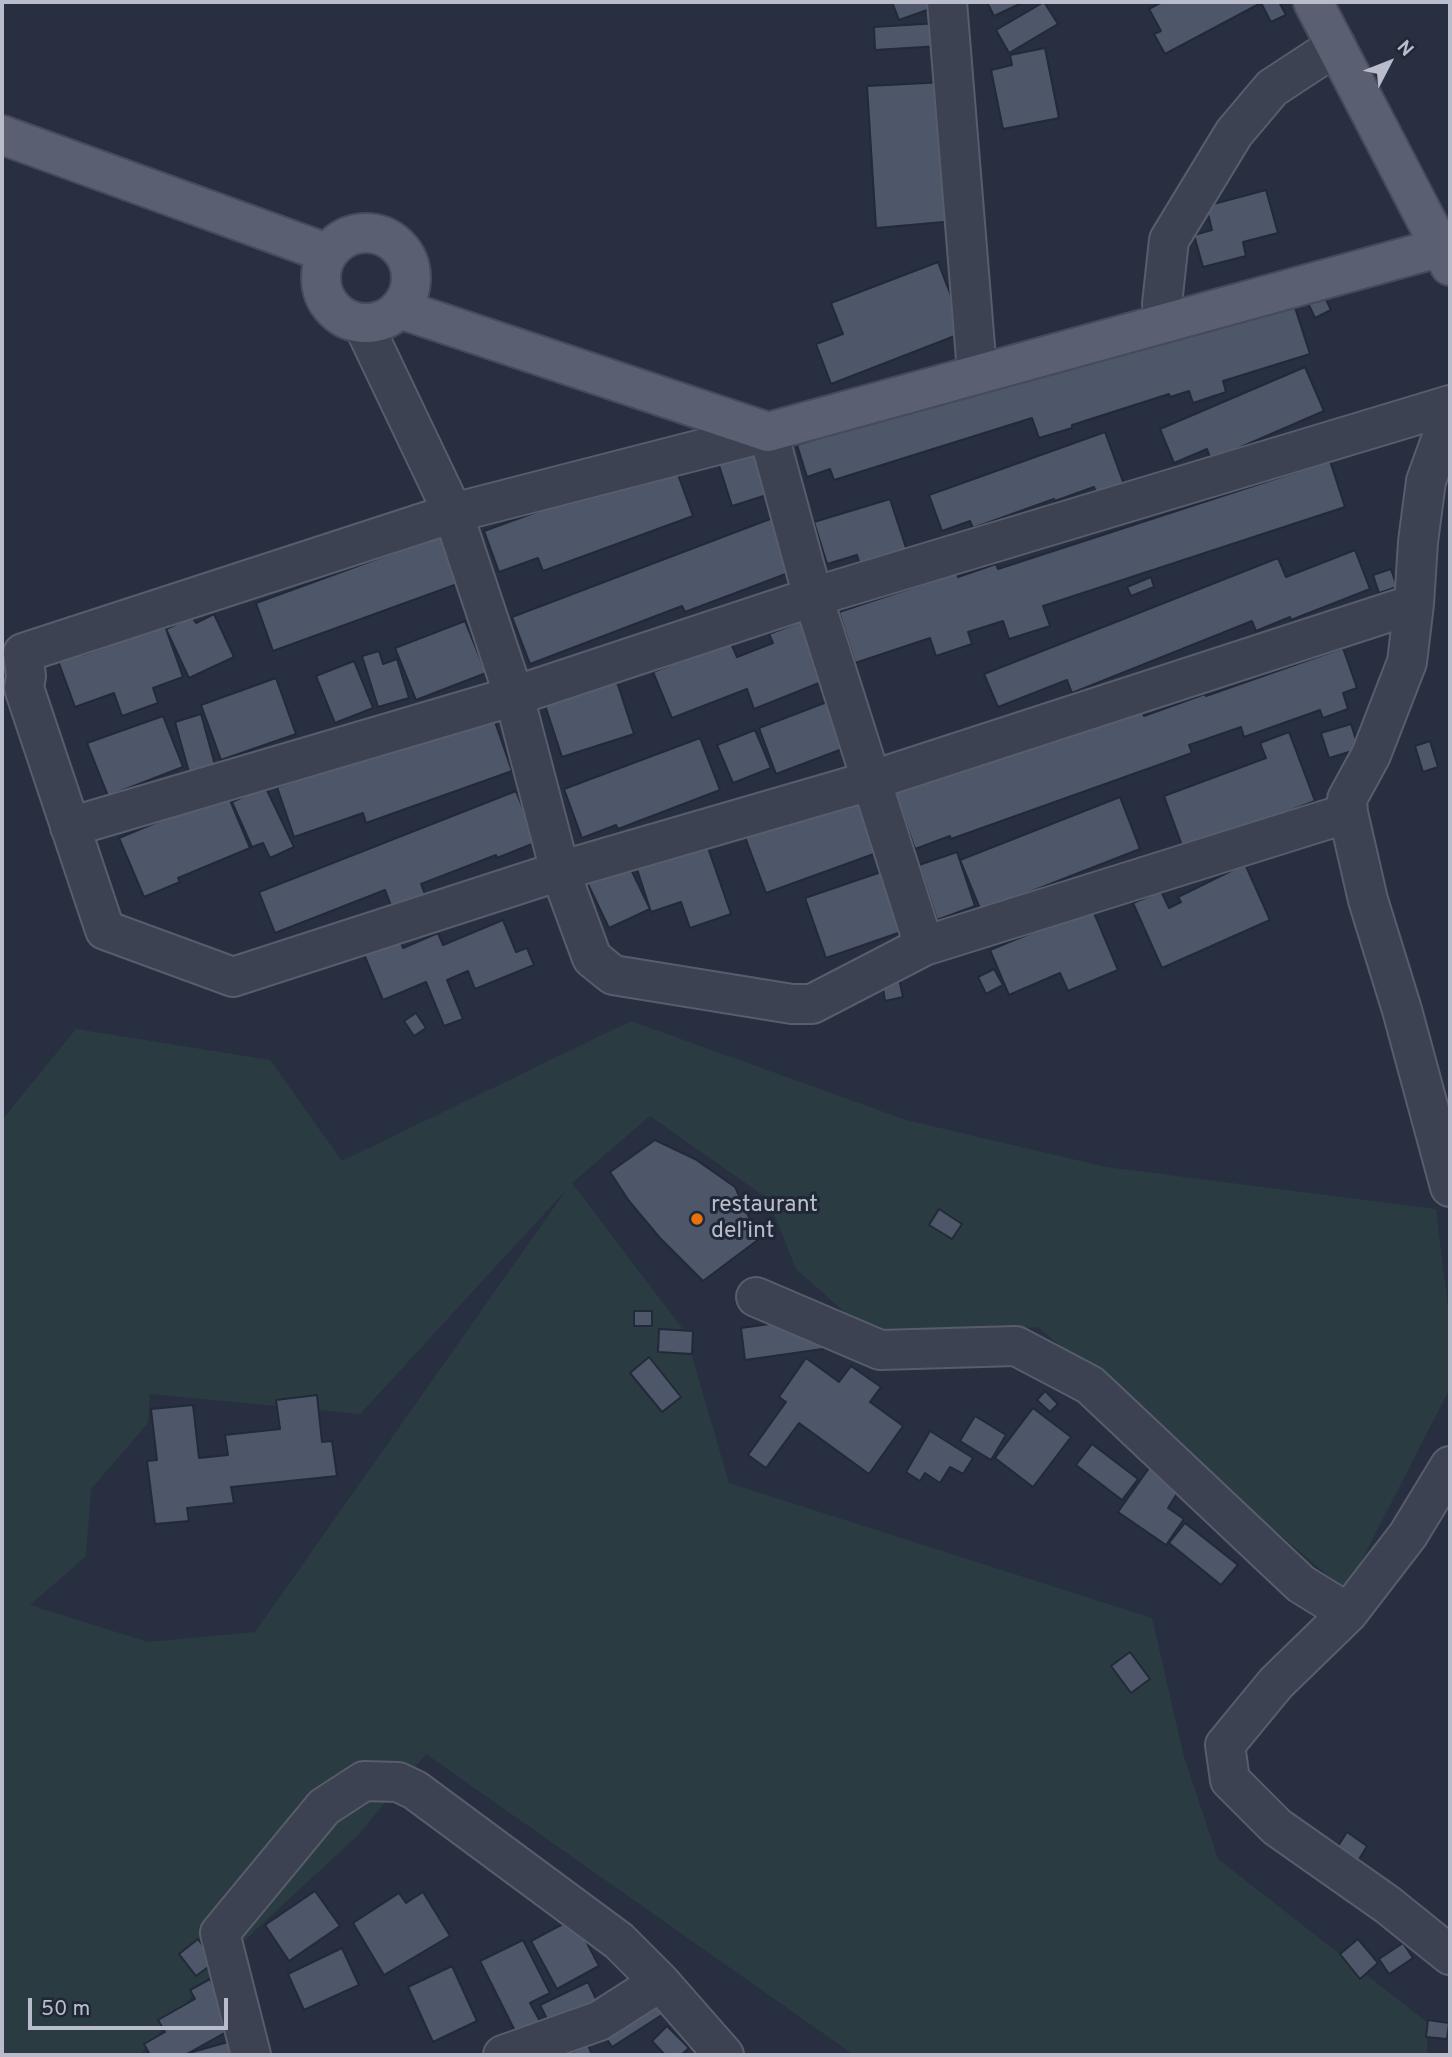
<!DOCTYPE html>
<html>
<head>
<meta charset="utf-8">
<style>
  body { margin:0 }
  #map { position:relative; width:1452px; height:2057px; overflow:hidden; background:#282f41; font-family:Overpass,sans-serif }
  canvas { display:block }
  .frame { position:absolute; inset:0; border:4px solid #b9bdcb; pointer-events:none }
  .north { position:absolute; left:1354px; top:28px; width:70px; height:70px; -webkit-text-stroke:5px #202736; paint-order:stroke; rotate:48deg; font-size:19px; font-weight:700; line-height:28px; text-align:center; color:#b9bdcb }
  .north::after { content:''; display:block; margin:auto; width:24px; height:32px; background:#b9bdcb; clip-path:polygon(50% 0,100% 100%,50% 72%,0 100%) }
  .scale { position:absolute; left:28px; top:1998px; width:200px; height:32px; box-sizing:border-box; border:4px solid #b9bdcb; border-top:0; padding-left:9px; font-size:21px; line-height:24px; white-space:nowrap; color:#b9bdcb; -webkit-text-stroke:5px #202736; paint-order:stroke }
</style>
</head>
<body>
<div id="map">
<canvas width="1452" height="2057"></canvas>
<div class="frame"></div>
<div class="north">N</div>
<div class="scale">50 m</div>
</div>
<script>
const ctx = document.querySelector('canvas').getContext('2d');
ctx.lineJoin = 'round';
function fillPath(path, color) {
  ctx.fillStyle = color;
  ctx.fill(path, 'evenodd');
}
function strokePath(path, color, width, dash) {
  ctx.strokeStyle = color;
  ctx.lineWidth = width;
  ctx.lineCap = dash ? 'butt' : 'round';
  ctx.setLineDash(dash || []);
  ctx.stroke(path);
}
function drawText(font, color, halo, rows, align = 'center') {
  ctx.font = font + ' Overpass,sans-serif';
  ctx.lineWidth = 6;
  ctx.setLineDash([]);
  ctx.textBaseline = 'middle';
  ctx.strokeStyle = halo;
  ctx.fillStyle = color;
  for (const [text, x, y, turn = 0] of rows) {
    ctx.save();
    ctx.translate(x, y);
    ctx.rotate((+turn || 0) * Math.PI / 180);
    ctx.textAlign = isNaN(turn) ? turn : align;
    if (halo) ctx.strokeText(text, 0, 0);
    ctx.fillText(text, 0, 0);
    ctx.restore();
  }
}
fillPath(new Path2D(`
  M631,1021L906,1120L1106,1167L1436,1209L1450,1324V1388L1346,1591L1038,1327L875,1339L796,1269L768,1199L650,1116L572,1183L685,1332L729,1483L1152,1618L1184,1757L1218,1859L1428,2023L1427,2055H854L426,1754L357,1836L232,1952L139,2055H2V1120L76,1029L270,1060L342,1161ZM567,1189L255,1632L148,1642L30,1605L86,1556L91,1489L148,1423L150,1394L360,1414Z`), '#2a3c42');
const building = new Path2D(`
  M892,2H944V4L899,20Z
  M987,2H1024L994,16Z
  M1044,2L1058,24L1009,53L996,30Z
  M1162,2H1279L1286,15L1271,22L1261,3L1165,54L1154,34L1161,31L1149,9Z
  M939,23L940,46L875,50L874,27Z
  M1045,48L1059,118L1003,129L991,70L1012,65L1010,55Z
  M946,82L955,221L876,228L867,86Z
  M1266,190L1278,233L1243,242L1246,256L1203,267L1194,235L1212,230L1206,206Z
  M938,262L965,332L831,384L816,344L843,334L831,303Z
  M1290,292L1310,354L1223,381L1226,392L1193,403L1189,391L1170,397L1169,394L1072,425V428L1039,438L1032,418L834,480L830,469L807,477L797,445Z
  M1323,293L1331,310L1315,318L1307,301Z
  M1305,367L1324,411L1211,460L1207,449L1174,463L1160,429Z
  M1105,432L1126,490L1099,500L1094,487L1055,501L1054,499L973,528L970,521L942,531L929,495Z
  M754,445L770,494L732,506L716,456Z
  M1330,461L1345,507L1043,606L1050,626L1009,639L1003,621L968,632L972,644L936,656L930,638L855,663L839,612L957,573L958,577L996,564L998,569Z
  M677,472L693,516L543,571L538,558L499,572L484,531L641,474L645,484Z
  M890,499L907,551L860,565L857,555L827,564L814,522Z
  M778,516L799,569L685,612L682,606L530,664L512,617Z
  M443,535L460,583L273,651L256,603Z
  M1355,550L1370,589L1291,620L1290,617L1256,631L1252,621L1072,693L1067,680L998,707L984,674L1278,558L1286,577Z
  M1391,569L1397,587L1379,593L1373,575Z
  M1151,577L1154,587L1131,596L1127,587Z
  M214,614L234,657L189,678L166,629L192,617L196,623Z
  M805,620L829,679L754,709L747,689L672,718L653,672L730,641L737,657L773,643L769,634Z
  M465,621L486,673L416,700L395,648Z
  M165,626L183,677L153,688L158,703L122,716L114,693L75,707L57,658L80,649L82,655Z
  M1343,648L1357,688L1343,693L1348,709L1323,718L1320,710L1244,737L1241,727L1189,745L1192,753L951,839L950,836L915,849L893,787L1140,705L1144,716L1205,694L1206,696Z
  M379,651L383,664L397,659L409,698L378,707L362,656Z
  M354,661L373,708L335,723L316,676Z
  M276,678L296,734L221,760L201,705Z
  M616,679L634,734L562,757L544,702Z
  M827,702L845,748L776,774L759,728Z
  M201,714L215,765L189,772L175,722Z
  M163,716L183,767L108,796L87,743Z
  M493,716L512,771L366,823L363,813L294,837L277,787Z
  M1351,724L1359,749L1329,758L1321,733Z
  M755,730L771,768L733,783L717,745Z
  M1289,732L1315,801L1184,851L1164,796L1266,758L1260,743Z
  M700,738L720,790L618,829L616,825L582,838L564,789Z
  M1430,741L1438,767L1423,772L1415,746Z
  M265,786L294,847L270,858L263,843L252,847L232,802Z
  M516,791L537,842L497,858L496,855L421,884L426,897L393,911L385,890L275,933L259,892Z
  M227,793L250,848L178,878L180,882L144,897L119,838Z
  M862,795L882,851L766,893L745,837Z
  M1120,797L1140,849L981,911L960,860Z
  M706,842L731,914L690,928L681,902L651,912L636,866Z
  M957,852L975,906L937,920L919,865Z
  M626,859L650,909L609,928L585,878Z
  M1245,864L1270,920L1162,968L1133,903L1161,891L1169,908L1181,902L1178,897Z
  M881,872L901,932L826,958L805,898Z
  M1092,908L1118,970L1068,991L1060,973L1009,995L990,950Z
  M503,920L516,952L527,948L534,965L475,989L468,971L447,980L463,1019L444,1026L426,982L383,1000L361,947L397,932L403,948L438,933L443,945Z
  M994,969L1003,985L986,994L978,977Z
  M899,979L903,997L885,1001L882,982Z
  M416,1013L426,1028L414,1036L404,1021Z
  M655,1140L695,1159L735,1187L759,1239L703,1281L660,1238L629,1201L610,1172Z
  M939,1209L962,1224L952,1239L929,1225Z
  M634,1311H652V1326H634Z
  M826,1316L830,1348L745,1360L741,1328Z
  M659,1329L693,1331L692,1354L658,1352Z
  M649,1357L681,1397L662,1412L630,1373Z
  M806,1358L839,1382L851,1366L881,1387L870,1402L903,1426L869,1474L799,1423L766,1468L748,1455L786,1402L779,1397Z
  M1045,1391L1058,1404L1050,1412L1037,1400Z
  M317,1395L322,1442L332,1441L337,1476L231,1487L234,1503L187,1508L189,1521L155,1524L147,1461L157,1460L151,1409L193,1405L199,1458L228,1455L225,1435L280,1429L276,1400Z
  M1033,1408L1071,1437L1033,1487L995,1458Z
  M975,1416L1006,1435L991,1460L960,1441Z
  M930,1431L973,1458L963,1474L950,1467L940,1483L925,1473L920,1481L906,1472Z
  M1092,1444L1138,1479L1122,1500L1076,1465Z
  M1149,1468L1180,1489L1168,1508L1184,1519L1166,1545L1118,1512Z
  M1185,1523L1238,1565L1221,1585L1169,1543Z
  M1130,1652L1150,1679L1131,1693L1111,1666Z
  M1347,1832L1367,1846L1354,1868L1333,1854Z
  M315,1891L340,1926L289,1961L265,1925Z
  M423,1892L450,1936L384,1975L353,1923L399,1893L406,1903Z
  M574,1918L599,1966L557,1989L531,1941Z
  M198,1939L215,1962L196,1976L179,1954Z
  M1358,1939L1378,1963L1360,1979L1340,1954Z
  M523,1940L550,1993L530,2003L541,2023L517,2035L480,1961Z
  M1403,1943L1413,1958L1389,1974L1379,1959Z
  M342,1948L359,1985L304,2010L288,1974Z
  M452,1966L477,2021L433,2042L408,1987Z
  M210,1979L237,2026L185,2055H150L144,2044L165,2032L158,2020L195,1999L190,1990Z
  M588,1982L602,2012L555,2035L540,2005Z
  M656,1994L668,2011L612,2047L601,2030Z
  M1428,2020L1449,2023L1447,2039L1426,2037Z
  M667,2026L689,2048L681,2055H665L652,2041Z
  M228,2042L232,2055H190L189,2053Z
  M588,2045L592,2055H565Z`);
fillPath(building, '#4e566a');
strokePath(building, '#222938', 2);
const minor = new Path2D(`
  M947,2L976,359
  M1162,304L1169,240L1234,133L1272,88L1336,46
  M363,324L453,513L514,696L560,871L592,958L613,975L792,1004H812L924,946L1348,813
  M1450,415L1426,481L1418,542L1414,604L1407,662L1371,755L1347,799L1348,813L1368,900L1402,1010L1450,1187
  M70,827L514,696L813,597L1450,405
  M924,946L813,597L768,432L453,513L23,653L26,676L24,688L105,930L233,977L560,871L873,780L1414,604
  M756,1297L880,1350L1016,1346L1090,1385L1301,1584L1348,1613
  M1450,1466L1408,1535L1348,1613L1276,1683L1225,1745L1230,1780L1277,1827L1388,1905L1450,1955
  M660,1982L724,2055
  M251,2055L220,1933L324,1807L364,1781L398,1782L415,1790L619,1941L660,1982L599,2021L503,2055`);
const major = new Path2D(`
  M1313,2L1450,266
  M2,135L327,253
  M321 278a45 45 0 1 1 90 0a45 45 0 1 1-90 0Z
  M400,309L768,432L1442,247`);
strokePath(minor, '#575d6b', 42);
strokePath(major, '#454b5a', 42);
strokePath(minor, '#3c4251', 38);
strokePath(major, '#5a6071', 38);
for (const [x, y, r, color] of [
  [697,1219,7,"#e8710a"]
]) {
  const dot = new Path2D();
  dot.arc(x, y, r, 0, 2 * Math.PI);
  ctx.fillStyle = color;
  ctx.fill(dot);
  strokePath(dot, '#202736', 2.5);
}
drawText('23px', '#b9bdcb', '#202736', [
  ["restaurant",711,1206],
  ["del'int",711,1232]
], 'left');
</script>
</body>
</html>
